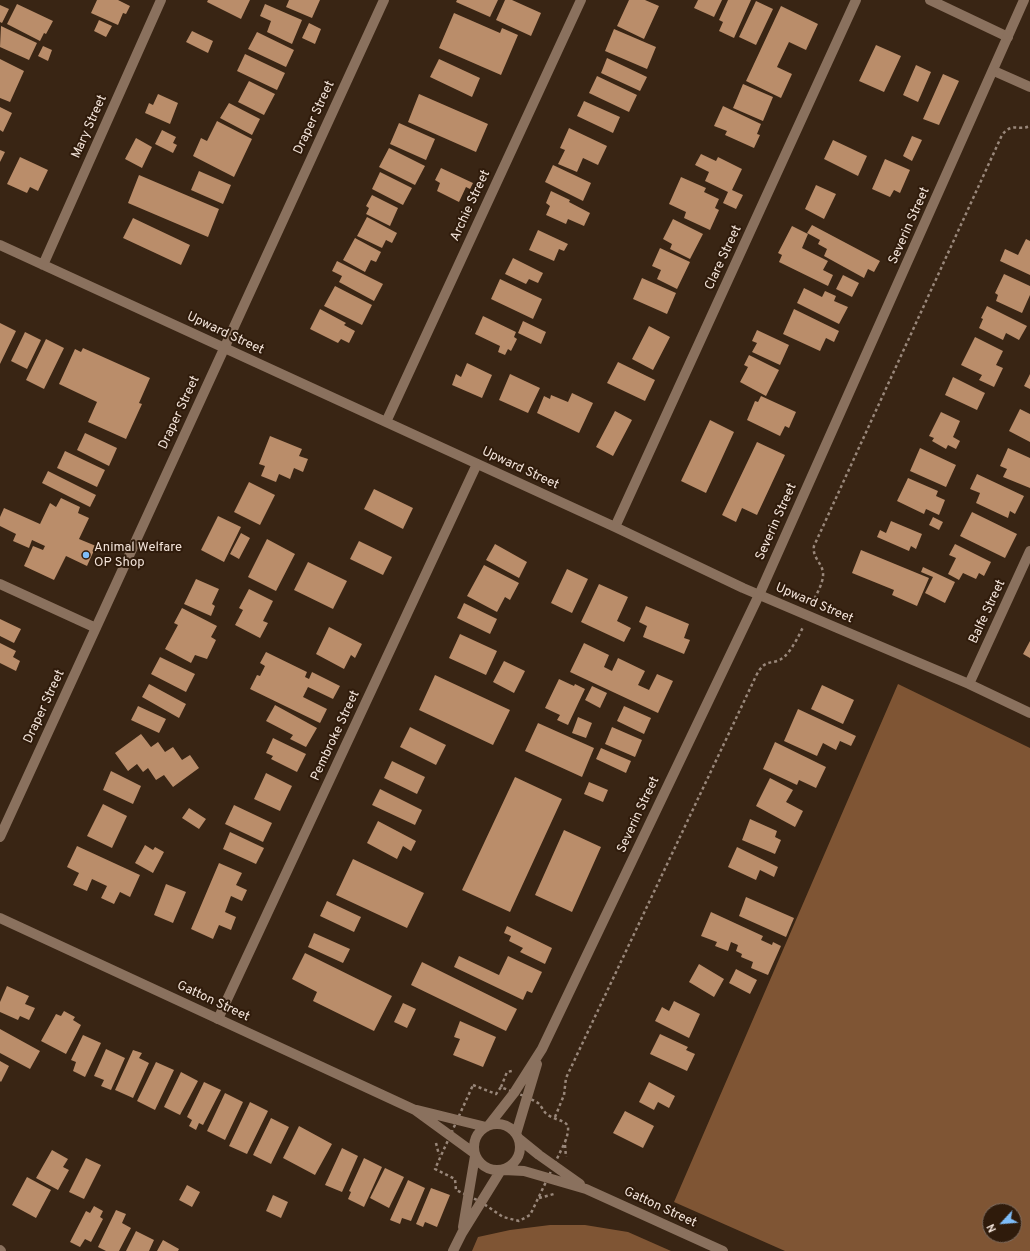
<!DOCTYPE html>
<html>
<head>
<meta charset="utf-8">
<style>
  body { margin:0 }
  #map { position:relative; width:1030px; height:1251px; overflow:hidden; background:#392514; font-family:Overpass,sans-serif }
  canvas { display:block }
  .north { position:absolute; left:982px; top:1203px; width:40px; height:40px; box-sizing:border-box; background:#2f1b0b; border:1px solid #7d6b5e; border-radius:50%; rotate:244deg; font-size:11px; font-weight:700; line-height:16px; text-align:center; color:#f3e4da }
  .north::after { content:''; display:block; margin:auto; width:14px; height:18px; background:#7ebdf9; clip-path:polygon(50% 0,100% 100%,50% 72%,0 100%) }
</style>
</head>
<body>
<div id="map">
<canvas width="1030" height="1251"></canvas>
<div class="north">N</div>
</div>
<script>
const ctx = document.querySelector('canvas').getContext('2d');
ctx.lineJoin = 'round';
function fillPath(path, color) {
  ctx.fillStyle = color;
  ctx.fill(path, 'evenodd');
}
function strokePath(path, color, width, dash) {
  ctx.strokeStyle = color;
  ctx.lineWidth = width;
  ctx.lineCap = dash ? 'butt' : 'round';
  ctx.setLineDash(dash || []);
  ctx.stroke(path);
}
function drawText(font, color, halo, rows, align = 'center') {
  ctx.font = font + ' Overpass,sans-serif';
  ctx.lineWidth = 4;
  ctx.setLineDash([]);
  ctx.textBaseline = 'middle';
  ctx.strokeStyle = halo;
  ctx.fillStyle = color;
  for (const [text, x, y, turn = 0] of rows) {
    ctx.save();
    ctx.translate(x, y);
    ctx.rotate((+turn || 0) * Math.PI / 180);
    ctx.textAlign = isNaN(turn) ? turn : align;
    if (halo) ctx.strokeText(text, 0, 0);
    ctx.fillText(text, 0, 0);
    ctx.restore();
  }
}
fillPath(new Path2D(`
  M898,684L1030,748V1251H785L674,1202ZM990,1211H1014V1235H990Z
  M550,1225H585L628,1232L671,1251H472L478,1237L510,1230Z`), '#7f5534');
fillPath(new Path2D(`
  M97,0H118L130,6L126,14L123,13L118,25L91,13Z
  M208,0H250L241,19L207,2Z
  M289,0H320L312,18L286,7Z
  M457,0H498L490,17L456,2Z
  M505,0H512L541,13L531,36L496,20Z
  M629,0H645L659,6L644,39L617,26Z
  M698,0H722L714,17L694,8Z
  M728,0H751L734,38L719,31L723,22L719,20Z
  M756,1L773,9L756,45L739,37Z
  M17,4L53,21L46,34L44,33L40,41L7,24Z
  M265,4L302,20L292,44L267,32L271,21L260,16Z
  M0,5L9,9L2,23L0,22Z
  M781,6L818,24L806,50L789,42L777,67L792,74L781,98L746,81Z
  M454,13L500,33L502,28L518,35L501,75L439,48Z
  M99,20L112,26L106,37L94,31Z
  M309,23L321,29L315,44L302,38Z
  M1,26L37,43L29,60L0,47Z
  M614,29L656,47L647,69L605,51Z
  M192,31L213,41L208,53L186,42Z
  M257,32L294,50L286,67L248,49Z
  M876,45L901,56L884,92L859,81Z
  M43,46L52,50L48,61L38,56Z
  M245,54L285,73L277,90L237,71Z
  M607,58L647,77L640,91L601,73Z
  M0,59L24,71L10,102L0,98Z
  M439,59L480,78L472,97L430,77Z
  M916,65L931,72L918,102L903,95Z
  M943,74L959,81L939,125L923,119Z
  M597,76L637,95L629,112L589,93Z
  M249,81L275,94L264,115L238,102Z
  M743,84L773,97L763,121L733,108Z
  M158,94L178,103L170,124L145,113L149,103L153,105Z
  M419,94L488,124L476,152L408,122Z
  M584,101L620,117L613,133L577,116Z
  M229,103L260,119L252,135L220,118Z
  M723,106L761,124L757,134L760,135L754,148L725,135L727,131L714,126Z
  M0,107L12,113L3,132L0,130Z
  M217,121L252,139L234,177L193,156L201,138L207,141Z
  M399,123L435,139L426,160L390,144Z
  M569,128L607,146L598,165L583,158L577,172L558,164L565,150L560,148Z
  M162,130L176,137L173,143L177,145L173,153L155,144Z
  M912,136L922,140L912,161L903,156Z
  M136,138L152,147L142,168L125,159Z
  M833,140L867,156L858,176L824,159Z
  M389,148L425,166L415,185L379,167Z
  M0,150L5,152L0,162Z
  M701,154L716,161L718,157L742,169L732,190L743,195L736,209L723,203L728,192L705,181L709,172L695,165Z
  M20,157L48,170L38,191L30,187L27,193L7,184Z
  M885,159L910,170L900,193L894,190L890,197L872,189Z
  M553,165L591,183L583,201L545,182Z
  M441,168L473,183L470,189L466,187L459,202L437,191L440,183L435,180Z
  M199,171L231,185L223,204L191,190Z
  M380,172L412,188L403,205L372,189Z
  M139,175L219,209L208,237L128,203Z
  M681,177L706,188L704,192L719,199L715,208L719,210L710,230L684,218L686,212L669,204Z
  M816,185L836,194L824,219L805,209Z
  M551,191L570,200L569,202L590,213L584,226L568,219L566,224L546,215L550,206L546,203Z
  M372,195L398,208L390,226L366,214L369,208L366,206Z
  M367,217L397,233L392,243L386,240L382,248L357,236Z
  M133,218L190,245L181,265L123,238Z
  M673,219L703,234L690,259L670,249L672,244L663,239Z
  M812,225L880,261L874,272L868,269L864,278L824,256L827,249L818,244L820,240L807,233Z
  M792,226L808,234L802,248L828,261L823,270L833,275L828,286L779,262L782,255L778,253Z
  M538,230L568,244L564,251L559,249L554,261L529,250Z
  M355,238L381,252L376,262L371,260L365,272L343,260Z
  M1026,239L1030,241V275L1000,261L1005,249L1018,255Z
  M660,248L690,262L677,289L657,279L661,270L652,266Z
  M513,258L543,273L538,283L529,279L526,284L505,274Z
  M337,261L383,284L374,301L339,282L342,276L332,271Z
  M1004,274L1030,286V295L1022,313L996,301L998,295L995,293Z
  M843,275L859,283L852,297L836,289Z
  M642,278L676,293L667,314L633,299Z
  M500,279L542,299L533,319L491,299Z
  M335,286L372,305L362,325L324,306Z
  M804,288L822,297L825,291L836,296L834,301L848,307L839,324L797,303Z
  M987,306L1027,326L1019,340L1006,333L1003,340L979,328L983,319L981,318Z
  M320,309L346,323L344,325L355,331L349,343L341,339L338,343L310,329Z
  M794,309L839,331L834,342L826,338L820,351L783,334Z
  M483,316L516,332L514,337L517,339L511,351L508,349L505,355L498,352L500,346L475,334Z
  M523,321L546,332L541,344L518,333Z
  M0,323L16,331L0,364Z
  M649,326L670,337L653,370L632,359Z
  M757,330L789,345L780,365L752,352L757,343L752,341Z
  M25,332L41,340L27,369L11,361Z
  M975,337L1003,351L996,365L1003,368L994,387L979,380L982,375L961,365Z
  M46,339L64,348L44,389L26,380Z
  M83,348L150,378L139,403L142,404L126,439L88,422L97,402L59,384L75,349L81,352Z
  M749,355L779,370L766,396L740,382L748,367L744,365Z
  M618,362L655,380L645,401L607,383Z
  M467,363L492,375L482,398L452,385L456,374L461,377Z
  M510,374L540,388L528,413L499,400Z
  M1030,374V389L1024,386Z
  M953,377L985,393L977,410L945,395Z
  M572,393L593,403L579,433L537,413L544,396L550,399L551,395L568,402Z
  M761,396L796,412L789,428L785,426L780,436L747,420L755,401L758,402Z
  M1020,409L1030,414V442L1009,431Z
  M615,411L632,420L613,456L596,447Z
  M941,412L960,421L953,437L960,441L956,449L948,445L946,449L932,441L934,438L929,436Z
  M710,420L734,432L706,493L681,481Z
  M85,433L117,448L109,466L77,450Z
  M270,436L302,449L299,456L308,459L303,472L294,468L290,479L279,474L276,482L261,476L265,466L259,464Z
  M757,442L785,455L757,515L742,508L736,522L722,515Z
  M920,448L956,465L946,487L910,471Z
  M1008,448L1030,458V488L1003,477L1007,469L1000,466Z
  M65,451L105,470L97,487L57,468Z
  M48,471L96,495L90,507L42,483Z
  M977,474L1024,496L1015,514L1010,511L1008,518L976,503L980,493L970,489Z
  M908,478L938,491L936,496L945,500L939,515L926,509L924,514L897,501Z
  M249,482L275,495L260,525L234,512Z
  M374,489L413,508L403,529L364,509Z
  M61,498L80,507L78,513L89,518L79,539L96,546L87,566L66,556L54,580L24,566L33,546L43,550L45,546L32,540L29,548L13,541L16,534L0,526V517L4,508L40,524L50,503L56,507Z
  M972,512L1017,534L1005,558L960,536Z
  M218,516L241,527L224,562L201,550Z
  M933,517L943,522L939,530L929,525Z
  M891,521L922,534L916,549L911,546L909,551L877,537L880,530L886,533Z
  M241,533L250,538L239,559L230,554Z
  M267,539L295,554L276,591L248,577Z
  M359,541L392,557L383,575L350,559Z
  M495,544L527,562L519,578L486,560Z
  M955,544L991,562L984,576L979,573L976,579L963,573L959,580L948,574L956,558L949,555Z
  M861,550L929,578L917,606L892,595L894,590L852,573Z
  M308,562L347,581L333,609L294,590Z
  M484,565L519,583L510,600L505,597L497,612L467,596Z
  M923,567L955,582L945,603L925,593L933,577L921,572Z
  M567,569L588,579L572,613L551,603Z
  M196,579L219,589L212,604L215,606L211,616L184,604Z
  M599,584L628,597L617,621L631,628L624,642L581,622Z
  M249,589L273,601L263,621L268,623L260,638L235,625L243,610L239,608Z
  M464,603L497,619L490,634L457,618Z
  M646,606L689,624L684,638L690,640L684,654L643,637L647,626L639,622Z
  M182,608L217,626L211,637L216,640L207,659L195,655L191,663L165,649L178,625L174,623Z
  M0,619L21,629L14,643L0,636Z
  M329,627L362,644L355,658L351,655L344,669L316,654Z
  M460,634L497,651L486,675L449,658Z
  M1030,641V658L1023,654Z
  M0,643L16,651L13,657L20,661L16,671L0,663Z
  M584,643L609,655L604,667L612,671L618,658L645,671L638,685L649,690L657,674L673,681L658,713L570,672Z
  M266,652L307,672L305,677L309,679L312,672L340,686L333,699L308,687L303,697L327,709L320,723L250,689L257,675L260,676L265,666L260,663Z
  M160,657L195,674L186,692L151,674Z
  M504,661L525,671L514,693L493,682Z
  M435,675L510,710L493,745L419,710Z
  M559,679L574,686L575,684L585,689L568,725L557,720L560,715L545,708Z
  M149,684L186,704L179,718L142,697Z
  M822,685L854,700L843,724L811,709Z
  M592,686L607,693L600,708L585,700Z
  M275,705L317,728L306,747L290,739L293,735L266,721Z
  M138,706L166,719L159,733L131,720Z
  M624,706L651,718L644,734L617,721Z
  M798,709L856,736L851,746L840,741L836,750L823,743L817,756L784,741Z
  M578,717L592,723L586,738L572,733Z
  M538,723L594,748L582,777L525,751Z
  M410,727L446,745L436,765L400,747Z
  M612,727L642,740L635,757L605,744Z
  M141,734L151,747L158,742L165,752L173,747L182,760L190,755L199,768L173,787L164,775L156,780L148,768L143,772L137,764L128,771L115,753Z
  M273,738L306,754L297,772L271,759L273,756L266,753Z
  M775,742L826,767L816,788L799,780L797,785L763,769Z
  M601,748L631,761L626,773L596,759Z
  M392,761L425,777L417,794L384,778Z
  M111,771L141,786L133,804L103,790Z
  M266,773L292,786L280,811L254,799Z
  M515,777L562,799L510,912L462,890Z
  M770,778L793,790L786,802L803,811L795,827L756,806Z
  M589,782L608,790L603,802L584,794Z
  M380,789L422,810L415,825L372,805Z
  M103,804L127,816L112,848L87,836Z
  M234,805L272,823L263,842L225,824Z
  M189,808L206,819L199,829L182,818Z
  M750,819L777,831L775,837L781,840L775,854L742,840Z
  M378,821L416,841L411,851L403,846L397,859L367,843Z
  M564,830L601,847L572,912L535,895Z
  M230,832L264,848L256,864L223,849Z
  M145,845L153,850L155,847L164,852L153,873L135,863Z
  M77,846L140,875L130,897L120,892L114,904L101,898L107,886L92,879L87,891L73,885L79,873L67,867Z
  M737,847L778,867L774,877L760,870L756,880L728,867Z
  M353,859L424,893L407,928L336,895Z
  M219,863L242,873L236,885L247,890L242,901L231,896L225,912L236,917L231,930L219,925L213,939L191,929Z
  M166,884L186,892L173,923L154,915Z
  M746,897L794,918L786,937L739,916Z
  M327,901L361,917L354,932L320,916Z
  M711,912L763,936L761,940L772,945L773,942L781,946L768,975L751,968L753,962L741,957L742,954L736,951L738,945L731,942L728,951L715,946L717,942L701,936Z
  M507,926L552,948L545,964L520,952L523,948L509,941L511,936L504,933Z
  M314,933L350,949L343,963L308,947Z
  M305,953L392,996L374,1031L313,1001L317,992L292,979Z
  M459,956L499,975L508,956L542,972L532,993L527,991L523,1000L454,967Z
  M422,962L517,1009L506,1031L411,985Z
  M699,964L724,979L714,997L689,982Z
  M736,969L757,980L750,994L729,983Z
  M7,986L29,996L25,1004L35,1008L29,1020L20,1016L18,1020L0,1012V1002Z
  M674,1001L700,1014L689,1038L655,1021L662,1007L669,1011Z
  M403,1003L416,1009L407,1028L394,1022Z
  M64,1011L75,1017L73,1020L81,1025L66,1054L41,1041L56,1014L61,1016Z
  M460,1021L496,1037L483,1067L453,1055L460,1039L454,1037Z
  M0,1029L40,1051L30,1069L0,1053Z
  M660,1034L688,1047L686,1050L695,1054L687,1071L650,1054Z
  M83,1035L101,1043L85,1077L73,1071L76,1062L71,1060Z
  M106,1049L125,1058L111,1090L101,1086L104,1080L94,1076Z
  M133,1050L142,1053L139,1058L149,1063L133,1098L115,1090Z
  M0,1061L9,1066L1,1082L0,1081Z
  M156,1062L174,1070L155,1110L137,1101Z
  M181,1072L198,1081L180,1115L164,1107Z
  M204,1082L221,1090L203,1125L199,1123L196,1130L189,1126L192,1120L187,1117Z
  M649,1082L675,1096L669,1108L658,1102L654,1110L639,1102Z
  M225,1093L243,1102L225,1140L207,1131Z
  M250,1102L268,1111L247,1154L229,1146Z
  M625,1111L654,1126L643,1148L613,1133Z
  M271,1118L289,1127L271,1164L253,1155Z
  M299,1126L332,1144L315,1175L283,1158Z
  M342,1148L358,1156L342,1192L325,1185Z
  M52,1150L68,1159L63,1167L69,1170L58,1190L36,1178Z
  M86,1158L101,1165L84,1199L69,1192Z
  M364,1158L382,1167L364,1207L348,1199L351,1192L349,1191Z
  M385,1168L404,1177L389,1208L370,1198Z
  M27,1177L51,1190L36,1218L12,1205Z
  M408,1180L425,1188L411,1221L402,1218L400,1224L390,1220Z
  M187,1185L200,1192L192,1207L179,1200Z
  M431,1188L450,1195L437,1227L425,1222L423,1227L416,1224Z
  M273,1195L288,1202L281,1218L266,1211Z
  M94,1206L103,1211L100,1217L103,1219L91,1242L85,1239L80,1247L70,1242L86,1211L90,1213Z
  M116,1210L126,1214L122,1223L131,1228L119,1251H106L98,1247Z
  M136,1231L154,1240L149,1251H126Z
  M163,1240L179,1249L178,1251H157Z`), '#ba8d6a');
strokePath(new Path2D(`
  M812,604C816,595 824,582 823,573C822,562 812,558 814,546L1002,135C1012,122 1018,131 1030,126
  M473,1085L496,1094L501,1087C512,1092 527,1096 538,1103C542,1106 543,1112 548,1115C562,1124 574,1118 565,1142L533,1209L530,1215L519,1221L503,1217L481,1202L456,1190L455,1179L435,1169Z
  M501,1087L507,1072L512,1071
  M555,1117L564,1095L566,1078L756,676C766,656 772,667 784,657C791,651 799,636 803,627
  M436,1143L439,1155
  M565,1145L566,1157
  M539,1198L554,1194`), '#99877a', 2.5, [3, 3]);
strokePath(new Path2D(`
  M930,0L1008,37
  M994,71L1030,87
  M0,245L615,527L743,588L969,684L1030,713
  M43,265L161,0
  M386,422L581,0
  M615,527L856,0
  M0,584L96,628
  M969,684L1030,551
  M0,837L384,0
  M218,1019L477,464
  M0,1250L1,1251`), '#8a715e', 10);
strokePath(new Path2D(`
  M0,918L415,1110L474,1153
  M417,1110L486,1127
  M474 1147a23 23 0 1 1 46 0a23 23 0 1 1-46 0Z
  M489,1125L514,1093L542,1049L759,595L1024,0
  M516,1134L537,1064
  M518,1138L539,1155L580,1184
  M504,1170L524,1171L586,1189L723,1251
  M463,1227L475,1156
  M453,1251L462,1233L501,1170`), '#8a715e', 10);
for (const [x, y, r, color] of [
  [86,555,4,"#7ebdf9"]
]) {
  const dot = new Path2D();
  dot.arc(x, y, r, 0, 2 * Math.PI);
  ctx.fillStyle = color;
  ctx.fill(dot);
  strokePath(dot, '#2f1b0b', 1.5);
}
drawText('13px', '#f3e4da', '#2f1b0b', [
  ["Draper Street",315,118,-65],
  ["Mary Street",90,127,-66],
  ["Archie Street",471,206,-65],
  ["Severin Street",910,226,-66],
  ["Clare Street",724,258,-65],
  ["Upward Street",225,334,25],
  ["Draper Street",180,413,-65],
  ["Upward Street",520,469,25],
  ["Severin Street",777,522,-66],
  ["Upward Street",814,604,23],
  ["Balfe Street",988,612,-65],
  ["Draper Street",45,707,-65],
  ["Pembroke Street",336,736,-65],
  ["Severin Street",639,815,-65],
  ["Gatton Street",213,1002,25],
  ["Gatton Street",660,1208,25]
]);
drawText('13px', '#f3e4da', '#2f1b0b', [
  ["Animal Welfare",94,548],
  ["OP Shop",94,563]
], 'left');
</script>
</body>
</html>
